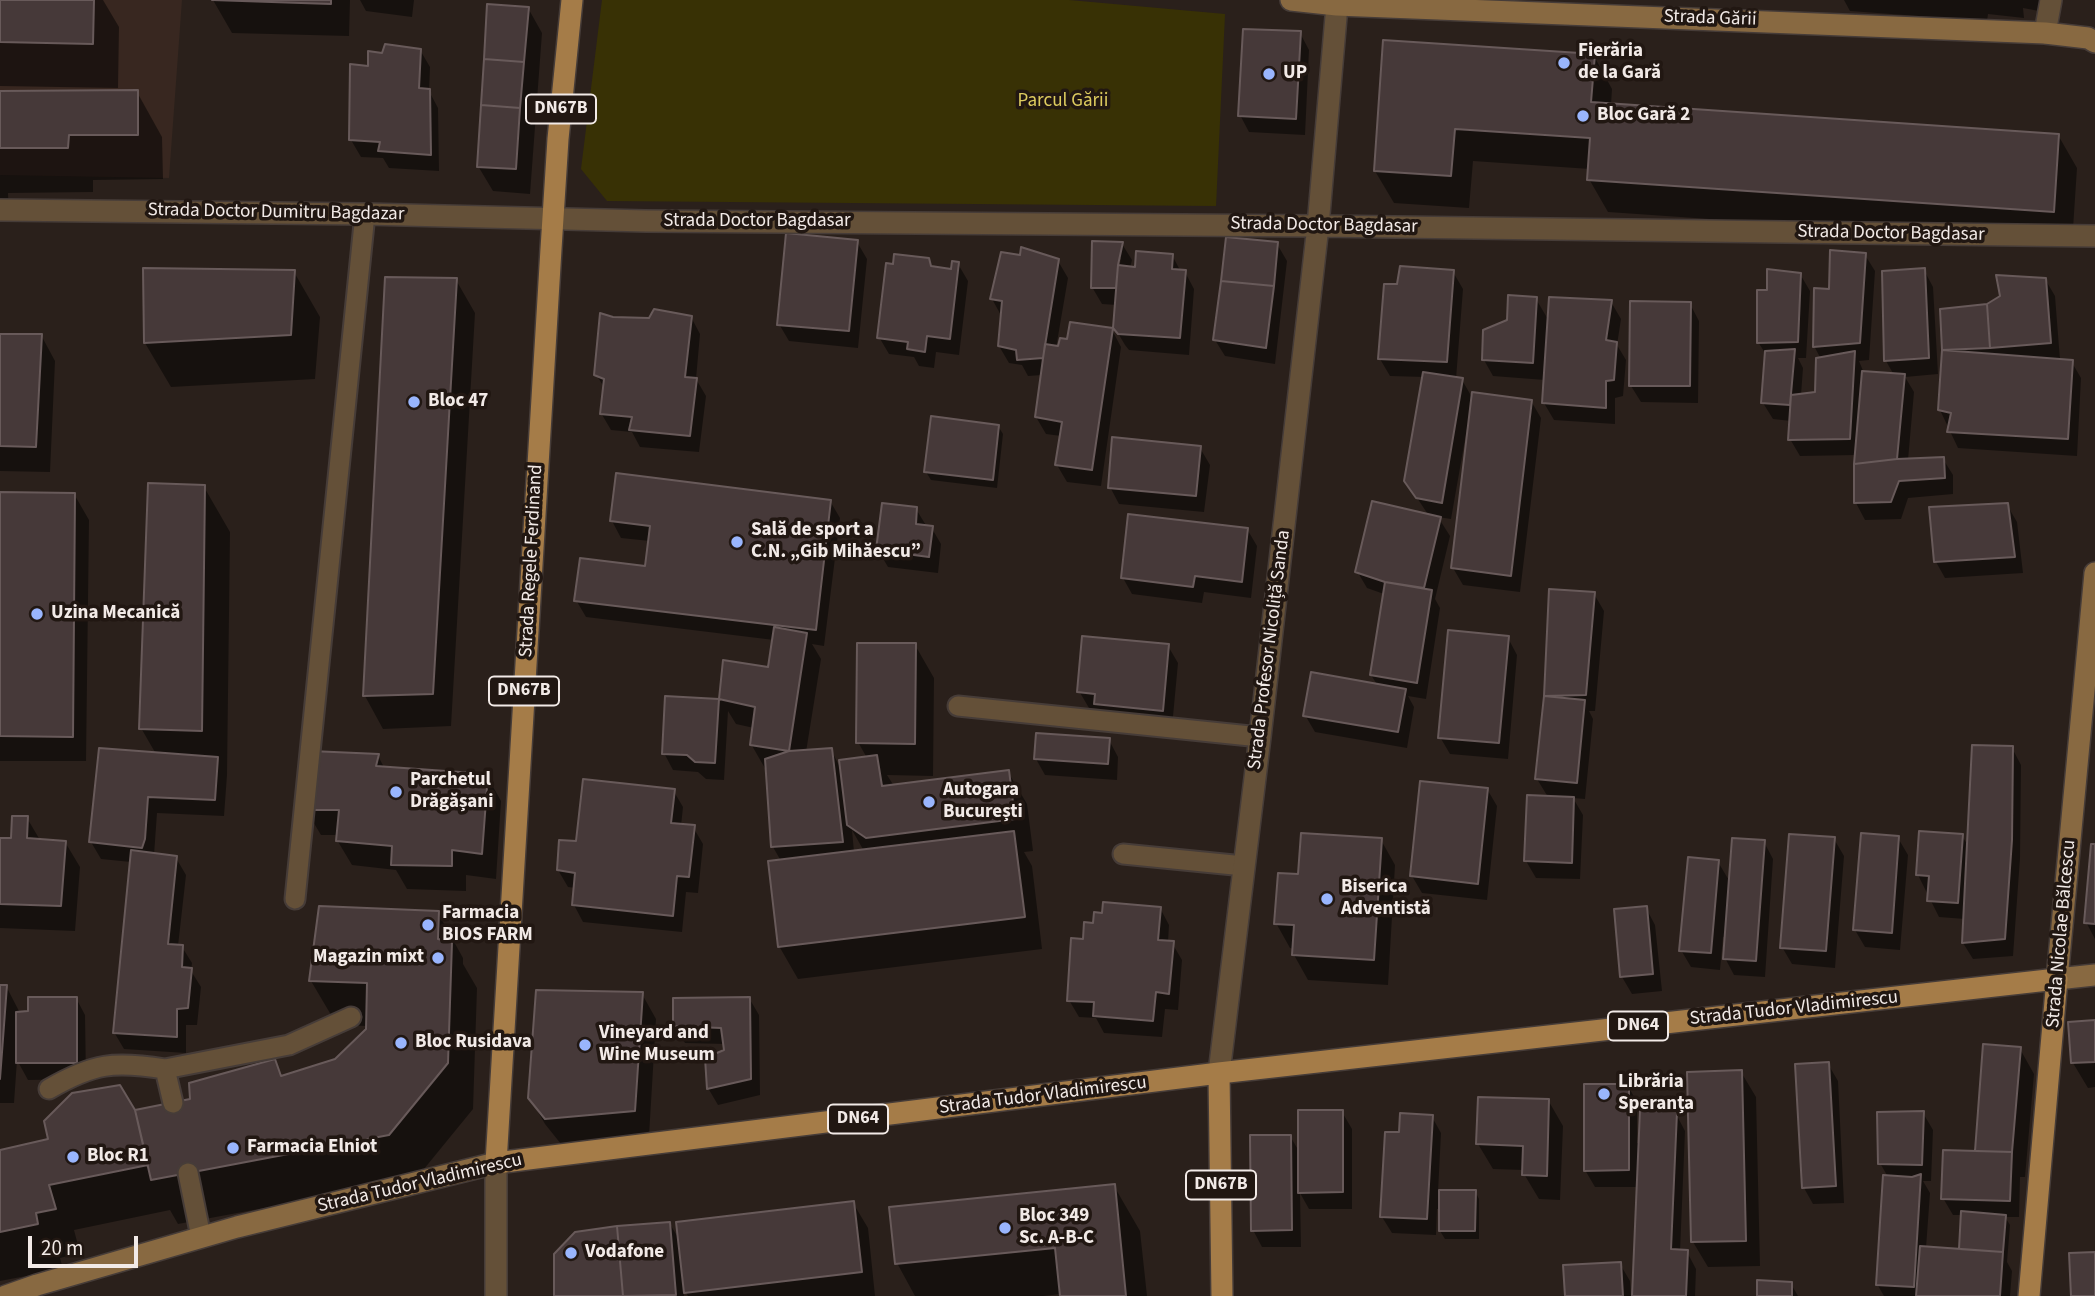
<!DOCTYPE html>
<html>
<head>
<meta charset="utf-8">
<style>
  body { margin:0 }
  #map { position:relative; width:2095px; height:1296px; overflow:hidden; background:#2a201b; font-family:"Source Sans 3",sans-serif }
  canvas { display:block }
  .scale { position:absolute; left:28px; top:1236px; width:110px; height:32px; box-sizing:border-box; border:4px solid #f2eae7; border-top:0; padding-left:9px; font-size:21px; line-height:24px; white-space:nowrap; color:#f2eae7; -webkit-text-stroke:5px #211712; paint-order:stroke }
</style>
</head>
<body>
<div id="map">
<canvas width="2095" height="1296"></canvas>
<div class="scale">20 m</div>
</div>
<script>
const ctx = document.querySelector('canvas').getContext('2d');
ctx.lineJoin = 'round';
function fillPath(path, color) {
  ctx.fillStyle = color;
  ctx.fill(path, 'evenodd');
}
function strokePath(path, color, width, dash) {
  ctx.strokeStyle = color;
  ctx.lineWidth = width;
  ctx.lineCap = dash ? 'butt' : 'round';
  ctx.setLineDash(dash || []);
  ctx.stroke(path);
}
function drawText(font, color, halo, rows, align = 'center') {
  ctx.font = font + ' "Source Sans 3",sans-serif';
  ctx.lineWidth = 7;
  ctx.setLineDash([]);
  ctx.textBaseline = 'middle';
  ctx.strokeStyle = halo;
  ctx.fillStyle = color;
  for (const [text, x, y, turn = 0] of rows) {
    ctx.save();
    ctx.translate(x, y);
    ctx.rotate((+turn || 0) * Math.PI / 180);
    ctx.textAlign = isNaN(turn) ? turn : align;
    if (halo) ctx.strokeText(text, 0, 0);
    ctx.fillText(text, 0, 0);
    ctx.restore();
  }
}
fillPath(new Path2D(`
  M0,0H182L169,178L0,175Z`), '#382720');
fillPath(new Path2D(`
  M602,0H1069L1225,14L1216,206L607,201L581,169Z`), '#383105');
fillPath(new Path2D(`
  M0,0H103L119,27L118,88L0,86Z
  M213,0H350L349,36L232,33Z
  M360,0H414L412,17L366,11Z
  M1844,0H2056L2055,14L2023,8L2024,18L1988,14L1987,21L1850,11Z
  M528,8L542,33L530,194L493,191L478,166Z
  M1300,33L1309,50L1305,135L1249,132L1240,115Z
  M420,50L430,67L429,91L438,108L439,171L389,168L383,158L361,157L351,140L370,68L383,55Z
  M1594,56L1612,89L1611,105L2058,135L2077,168L2072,244L1608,212L1589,179L1590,169L1473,161L1469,208L1394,203L1375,171Z
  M137,92L162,137L163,179L93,180V192L8,193L9,219H0V93Z
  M857,242L867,259L858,348L789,341L779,324Z
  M1122,244L1132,260L1130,268H1137L1172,255L1181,272H1185L1194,289L1189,355L1129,350L1125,345L1115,328L1117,305L1102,304L1092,287ZM1118,258H1121L1118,274H1114Z
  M1277,244L1287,261L1275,364L1225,356L1215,340Z
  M1865,255L1875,271L1869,360L1859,361L1864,373L1894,375L1886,361L1924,270L1933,287L1938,374L1905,377L1914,392L1908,460L1943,459L1953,475V494L1908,498L1901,519L1865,520L1856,503L1857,455L1800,456L1790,439L1791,421L1773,419L1763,403L1767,356L1758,342L1768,291L1800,274L1810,291L1806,358H1798L1803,368L1801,395L1817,393L1821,359L1814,346L1830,290Z
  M928,260L932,268L953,270L958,264L968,281L959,355L936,352L934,368L919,366L914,357L889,354L879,337Z
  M1058,261L1068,278L1056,348L1069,341L1112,330L1121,347L1101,486L1067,482L1057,465L1061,436L1046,434L1036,417L1042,375L1028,376L1022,365L1009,363L999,346L1002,317L992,299Z
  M294,272L320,317L315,379L171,387L145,343Z
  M1453,272L1463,289L1456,379L1462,380L1473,399L1531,401L1541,418L1520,592L1463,585L1453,568L1470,428H1467L1451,519L1438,517L1450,536L1435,599L1440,608L1426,699L1408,696L1414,707L1407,748L1315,732L1305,715L1378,686L1371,675L1384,594L1367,588L1357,571L1429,516L1406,481L1424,377L1390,376L1380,359L1398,286Z
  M386,279L456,280L475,313L451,726L383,729L365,696Z
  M2045,279L2055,296L2060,360L2071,361L2081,378L2077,456L1958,448L1940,410L1944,351L1941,310L1987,305Z
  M1536,299L1549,321L1611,302L1621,319L1617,345L1626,360L1623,396L1615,398V424L1554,420L1544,403L1545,380L1493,376L1484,360L1508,321Z
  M1690,304L1699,321L1698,403L1641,402L1631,386Z
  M691,317L700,334L696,379L706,396L699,452L640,447L632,432L611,430L601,413L605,389L596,374L613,318L650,320Z
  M41,335L55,361L50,472L0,471V336Z
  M998,426L1003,434L997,488L931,480L926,472Z
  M1200,448L1210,465L1204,512L1119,504L1110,487Z
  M204,487L230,532L227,775L224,816L157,813L154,855L176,858L186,875L178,946L182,947L192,963L191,971L201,987L197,1025H186V1053L124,1049L114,1032L131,862L101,859L91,842L156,754L141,728Z
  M0,494H74L89,520L86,761H0Z
  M830,501L840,518L824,646L812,644L821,659L806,752L831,750L841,769L867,758L858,742L915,645L934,678L933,776L887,775L894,786L1008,772L1027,804L1033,851L1024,852L1032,866L1042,949L798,979L779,946L781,861L773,847L766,770L751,744L754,728L736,724L728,711L724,780L706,779L698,772L673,770L664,753L666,698L721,701L725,662L769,669L774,640L586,617L576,600L647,568L650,541L621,538L612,521ZM852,830L864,851L854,852Z
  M2007,505L2017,522L2023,573L1945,578L1936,562Z
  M916,509L927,527H931L941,544L938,573L888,567L878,550Z
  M1247,529L1257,546L1251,598L1204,592L1202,603L1132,594L1123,578Z
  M1551,591L1594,594L1604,611L1595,711H1589L1593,719L1585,799L1573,798L1583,815L1580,879L1536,878L1526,861L1548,797L1537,779L1545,696Z
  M1508,638L1517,655L1508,759L1450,754L1440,737Z
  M1168,646L1178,663L1172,727L1106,721L1099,709L1089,708L1079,691Z
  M1109,740L1118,757L1117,780L1045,775L1036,759Z
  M2012,748L2021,765L2020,858L2013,956L1973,959L1963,943L1965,919L1939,917L1918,875L1962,836L1969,847Z
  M378,756L385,769L487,776L501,801L496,879L466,875V891L407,889L396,870L352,865L337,840L338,835H321L306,810Z
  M1487,789L1497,806L1487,900L1422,893L1412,876Z
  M673,790L683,807L681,826L693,827L703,844L698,893L686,892L682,932L583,922L574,905L576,888L568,887L558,870L578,843Z
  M27,818L40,840L65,842L80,867L75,931L0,928V840H13Z
  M1898,838L1908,855L1900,950L1865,947L1855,930Z
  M1834,839L1844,856L1835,968L1792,964L1782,947Z
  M1381,840L1395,865L1388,985L1308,980L1294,955V949L1290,948L1276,923L1300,876Z
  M1764,842L1773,859L1765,977L1734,975L1725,958L1726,937H1723L1720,970L1691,967L1681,950L1718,862L1730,882Z
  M2095,846V939L2086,922Z
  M1160,908L1169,925L1168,942L1172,943L1182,960L1178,1010L1165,1009L1162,1037L1104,1033L1096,1018L1079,1017L1069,1000L1085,940L1095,925Z
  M1646,908L1655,925L1662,991L1632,994L1622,977L1616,911Z
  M438,913L463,958V964L477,988L473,1109L415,1180L178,1224L170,1210L74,1230L80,1253L60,1258L63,1269L0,1281V1151L50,1140L134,1112L192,1100L274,1061L283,1077L336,1061L368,1030V1026L337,1025L311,981Z
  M0,986H6L20,1013L76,998L85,1015L86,1079L28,1080L17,1060L14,1103H0Z
  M642,994L656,1019L649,1136L561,1144L545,1124L530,1098Z
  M749,998L759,1015L760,1095L718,1105L708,1088L726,1051L725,1044L685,1043L675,1026Z
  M2095,1022V1087L2088,1088L2073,1063Z
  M2020,1049L2034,1074L2025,1177H2020L2019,1217H2005L2010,1225L2007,1262L2012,1271L2010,1296H1884L1877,1284L1888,1177L1880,1163L1923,1113L1933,1130L1931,1181H1923L1930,1193L1926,1248L1962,1251L1963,1215H1953L1943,1198L1977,1153Z
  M1828,1064L1838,1081L1844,1203L1813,1204L1804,1188Z
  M1741,1072L1756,1097L1760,1266L1708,1267L1693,1242Z
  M1628,1086L1637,1102V1143H1641L1676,1114L1685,1131L1680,1252H1687L1696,1269L1695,1296H1634L1639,1187H1595L1585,1170Z
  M1548,1100L1563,1126L1560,1200L1539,1199L1524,1174V1170L1493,1169L1478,1144Z
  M1342,1112L1352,1129V1209H1309L1300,1193L1301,1247H1262L1253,1230L1290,1136L1300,1153Z
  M1432,1117L1441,1133L1438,1192L1475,1191L1479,1199V1239H1445L1440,1231L1441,1209H1437L1436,1235L1392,1233L1382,1217L1400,1134Z
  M1114,1186L1140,1231L1147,1296H1062L1061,1294L1043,1296H915L897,1263Z
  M853,1203L868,1228L875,1296H688L683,1288L684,1296H556L670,1224L680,1241Z
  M1620,1264L1630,1281L1631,1296H1566Z
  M1791,1284L1798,1296H1759Z`), '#0007');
const building = new Path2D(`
  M0,0H94L93,44L0,42Z
  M212,0H331V4Z
  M487,4L529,7L524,62L484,59Z
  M1243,29L1301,31L1296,119L1238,116Z
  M1383,40L1595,54L1591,102L2059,134L2054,212L1587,180L1590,138L1455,129L1451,176L1374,171Z
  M385,44L421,49L419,88L430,89L431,155L378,151L380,142L349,140L350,64L368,66V51L382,53Z
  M484,59L524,62L520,108L481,105Z
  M138,90V135H69L68,148H0V91Z
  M481,105L520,108L516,169L477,167Z
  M786,233L858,240L849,331L777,325Z
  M1226,237L1278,242L1274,286L1221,281Z
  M1092,241L1123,242L1118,265L1116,288H1091Z
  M1021,247L1059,259L1043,358L1017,360L1016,350L998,346L1002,301L990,299L1001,252L1020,255Z
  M1830,250L1866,253L1860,343L1813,347L1814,288L1829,289Z
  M1136,251L1173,254L1172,269L1186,270L1180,338L1118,334L1113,328L1118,265L1135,267Z
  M894,254L929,258L931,266L951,269L952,261L959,262L950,339L927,336L925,352L907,349L908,342L877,338L886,263L893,264Z
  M1400,266L1454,270L1447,362L1378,359L1384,284H1397Z
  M143,268L295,270L291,335L144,343Z
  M1925,268L1929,358L1884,361L1882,271Z
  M1767,269L1801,273L1798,342L1757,343V290H1767Z
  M1996,275L2046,278L2051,343L1990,348L1987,304L2000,296Z
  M385,277L457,278L433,694L363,696Z
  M1221,281L1274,286L1266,348L1213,340Z
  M1508,295L1537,297L1533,363L1482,360L1483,330L1507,320Z
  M1549,297L1612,300L1606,340L1617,342L1614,380L1606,381V408L1542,403Z
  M1630,301L1691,302L1690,386H1629Z
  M1987,304L1990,348L1942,350L1940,309Z
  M654,309L692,316L685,377L697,378L690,436L629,430L632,417L600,414L604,379L594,375L600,313L613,317L649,318Z
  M1070,322L1113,328L1092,470L1055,465L1062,422L1035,417L1045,344L1058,346L1060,338L1067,339Z
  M0,334H42L36,447L0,446Z
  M1795,349L1790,405L1761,403L1765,351Z
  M1942,350L2073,360L2068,439L1947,432L1951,413L1938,410Z
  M1855,351L1850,439L1788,440L1791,395L1815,392L1816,358Z
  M1862,371L1905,374L1897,459L1854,464Z
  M1423,372L1463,378L1442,503L1416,498L1404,481Z
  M1472,392L1532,400L1511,576L1451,568Z
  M931,416L999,425L993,480L924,472Z
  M1112,437L1201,446L1196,496L1108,488Z
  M1944,457L1945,478L1899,481L1891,502L1854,503V464L1897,459Z
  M616,473L831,500L816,630L574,601L580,558L645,566L650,526L610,521Z
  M148,483L205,485L202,731L139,729Z
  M0,492L75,493L73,737L0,736Z
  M1372,501L1441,517L1424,588L1385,582L1355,572Z
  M882,503L917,507L916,524L933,526L929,557L876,550Z
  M2008,503L2015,557L1934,562L1929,507Z
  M1128,514L1248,528L1242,582L1195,576L1193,587L1121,578Z
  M1385,582L1432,590L1417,683L1370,675Z
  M1549,589L1595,592L1586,695L1544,696Z
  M774,627L807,633L789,751L750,745L755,707L719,699L723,660L768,667Z
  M1448,630L1509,636L1499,743L1438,738Z
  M1082,636L1169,644L1163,711L1094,704L1095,694L1077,692Z
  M857,643H916L915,744L856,743Z
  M1311,672L1406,689L1398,732L1303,716Z
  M665,696L719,699L715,763L695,762L687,755L662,754Z
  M1544,696L1585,700L1577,783L1535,779Z
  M1036,733L1110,738L1108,764L1034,759Z
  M1972,745L2013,746L2012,840L2005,939L1962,943Z
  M99,748L218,757L215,800L148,797L145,839L142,848L89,842Z
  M832,748L843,842L771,847L765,759L789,751Z
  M311,751L379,754L376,766L488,774L482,854L452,850V866L391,865L392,846L336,841L339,810H304Z
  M877,755L882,786L1009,770L1015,819L866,838L847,825L839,760Z
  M583,779L675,789L671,823L695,825L689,877L677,876L673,916L572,905L575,873L557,870L559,840L576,841Z
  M1420,781L1488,788L1478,884L1410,876Z
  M1527,795L1574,797L1572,863L1524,861Z
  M12,816H28L27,838L66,841L61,906L0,904V838H11Z
  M1014,831L1025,917L778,947L768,861Z
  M1919,831L1963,834L1958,903L1927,901L1929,876L1916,875Z
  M1301,833L1382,838L1374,960L1292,955L1294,925L1274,924L1278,873L1298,874Z
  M1861,833L1899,836L1892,933L1853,930Z
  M1789,834L1835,837L1826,951L1780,948Z
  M1732,838L1765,840L1756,961L1723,959Z
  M2091,844H2095V924L2084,923Z
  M131,850L177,856L168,944L183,945L182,967L192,968L188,1008L177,1009V1037L113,1033Z
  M1688,857L1719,860L1711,953L1679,951Z
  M1103,902L1161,907L1158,940L1174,941L1169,994L1156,992L1153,1021L1093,1016L1094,1002L1067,1001L1071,938L1083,939L1084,922L1093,923L1094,912L1102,913Z
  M319,906L439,911L438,939L452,942L448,1063L389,1135L151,1180L135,1110L190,1099L189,1083L275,1059L281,1076L335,1059L366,1029L367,983L309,981Z
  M1647,906L1653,974L1620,977L1614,909Z
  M0,985H7L0,1079Z
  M536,990L643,992L635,1111L545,1119L528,1098Z
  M28,997H77V1063H16V1012L28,1011Z
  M750,997L751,1079L707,1089L705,1058L724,1050L721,1028L673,1026V998Z
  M2095,1020V1062L2071,1063L2068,1022Z
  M1983,1044L2021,1047L2012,1152L1975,1151Z
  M1829,1062L1836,1186L1802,1188L1795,1064Z
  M1742,1070L1746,1241L1691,1242L1687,1072Z
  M1584,1084H1629V1170L1584,1171Z
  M120,1085L135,1110L148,1165L49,1185L56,1209L36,1213L38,1224L0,1232V1150L48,1139L44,1121L72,1093Z
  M1478,1097L1549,1099L1547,1176L1522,1175L1523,1146L1476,1144Z
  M1298,1110H1343V1192L1298,1193Z
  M1640,1110L1677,1112L1671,1249L1688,1250L1686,1296H1632Z
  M1924,1111L1922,1165L1878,1164L1877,1112Z
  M1400,1113L1433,1115L1427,1219L1380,1217L1385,1132H1399Z
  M1250,1135H1291L1292,1230L1251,1231Z
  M1943,1150L2012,1152L2010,1201L1941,1199Z
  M1921,1174L1914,1287L1876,1285L1883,1175L1912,1177Z
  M1115,1184L1126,1296H1060L1055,1248L895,1264L889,1207Z
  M1439,1190H1476L1475,1231H1439Z
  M854,1201L862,1272L684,1293L676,1222Z
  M1961,1211L2006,1215L2003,1252L1959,1249Z
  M670,1222L676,1295L623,1296L617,1226Z
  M617,1226L623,1296H554V1254L575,1232Z
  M1920,1246L2003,1252L2000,1296H1916Z
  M2095,1252V1296H2071L2069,1253Z
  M1621,1262L1623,1296H1565L1563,1265Z
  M1757,1280L1792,1282V1296H1757Z`);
fillPath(building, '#463939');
strokePath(building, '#685a5a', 2);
const lane = new Path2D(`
  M958,706L1260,737
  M1123,854L1244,866
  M295,899L365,214
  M49,1089C94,1063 114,1061 165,1069
  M173,1103L165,1069L289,1045L351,1017
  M188,1173L201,1237`);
const street = new Path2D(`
  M2045,33L2051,0
  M0,210L365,214L646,221L1318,226L2095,236
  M1219,1073L1260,737L1318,226L1337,5
  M496,1296V1163`);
const secondary = new Path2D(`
  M1291,0L1337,5L2045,33L2088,38L2095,42
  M2095,573L2057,979L2095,975
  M6,1296L37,1285L237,1227L496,1163`);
const primary = new Path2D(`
  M572,0L558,139L551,249L496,1163L1219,1073L2057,979L2029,1296
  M1219,1073L1222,1296`);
strokePath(lane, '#463c38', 23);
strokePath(street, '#463c38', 24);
strokePath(secondary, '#463c38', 24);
strokePath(primary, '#463c38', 24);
strokePath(lane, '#645038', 19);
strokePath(street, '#645038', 21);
strokePath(secondary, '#886941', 21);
strokePath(primary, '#a57c48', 21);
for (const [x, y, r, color] of [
  [1564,63,7,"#99b5fd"],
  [1269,74,7,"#99b5fd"],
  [1583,116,7,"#99b5fd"],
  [414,402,7,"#99b5fd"],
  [737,542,7,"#99b5fd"],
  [37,614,7,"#99b5fd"],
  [396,792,7,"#99b5fd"],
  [929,802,7,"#99b5fd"],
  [1327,899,7,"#99b5fd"],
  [428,925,7,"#99b5fd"],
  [438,958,7,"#99b5fd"],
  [401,1043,7,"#99b5fd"],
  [585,1045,7,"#99b5fd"],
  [1604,1094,7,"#99b5fd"],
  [233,1148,7,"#99b5fd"],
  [73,1157,7,"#99b5fd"],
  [1005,1228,7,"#99b5fd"],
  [571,1253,7,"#99b5fd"]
]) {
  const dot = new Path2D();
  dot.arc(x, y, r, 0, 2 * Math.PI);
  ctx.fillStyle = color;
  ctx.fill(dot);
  strokePath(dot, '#211712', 2.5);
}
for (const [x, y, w] of [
  [561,109,70],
  [524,691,70],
  [1638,1026,60],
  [858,1119,60],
  [1221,1185,70]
]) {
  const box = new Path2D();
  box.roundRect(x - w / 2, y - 14.5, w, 29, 5);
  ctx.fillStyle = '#211712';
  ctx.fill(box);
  strokePath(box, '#f2eae7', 2);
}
drawText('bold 18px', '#f2eae7', null, [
  ["DN67B",561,109],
  ["DN67B",524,691],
  ["DN64",1638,1026],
  ["DN64",858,1119],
  ["DN67B",1221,1185]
]);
drawText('19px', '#f2eae7', '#211712', [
  ["Strada Gării",1710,19,2],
  ["Strada Doctor Dumitru Bagdazar",276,213,1],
  ["Strada Doctor Bagdasar",757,222],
  ["Strada Doctor Bagdasar",1324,226,1],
  ["Strada Doctor Bagdasar",1891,234,1],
  ["Strada Regele Ferdinand",532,561,-87],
  ["Strada Profesor Nicoliță Sanda",1270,650,-83],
  ["Strada Nicolae Bălcescu",2062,934,-85],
  ["Strada Tudor Vladimirescu",1794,1009,-6],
  ["Strada Tudor Vladimirescu",1043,1096,-7],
  ["Strada Tudor Vladimirescu",420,1184,-13]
]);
drawText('bold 19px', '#f2eae7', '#211712', [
  ["Fierăria",1578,52],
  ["de la Gară",1578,74],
  ["UP",1283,74],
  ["Bloc Gară 2",1597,116],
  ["Bloc 47",428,402],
  ["Sală de sport a",751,531],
  ["C.N. „Gib Mihăescu”",751,553],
  ["Uzina Mecanică",51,614],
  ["Parchetul",410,781],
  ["Drăgășani",410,803],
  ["Autogara",943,791],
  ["București",943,813],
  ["Biserica",1341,888],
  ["Adventistă",1341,910],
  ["Farmacia",442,914],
  ["BIOS FARM",442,936],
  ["Magazin mixt",424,958,"right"],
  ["Vineyard and",599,1034],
  ["Wine Museum",599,1056],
  ["Bloc Rusidava",415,1043],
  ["Librăria",1618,1083],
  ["Speranța",1618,1105],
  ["Farmacia Elniot",247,1148],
  ["Bloc R1",87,1157],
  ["Bloc 349",1019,1217],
  ["Sc. A-B-C",1019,1239],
  ["Vodafone",585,1253]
], 'left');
drawText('19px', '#decc5f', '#211712', [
  ["Parcul Gării",1063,102]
]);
</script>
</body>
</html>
